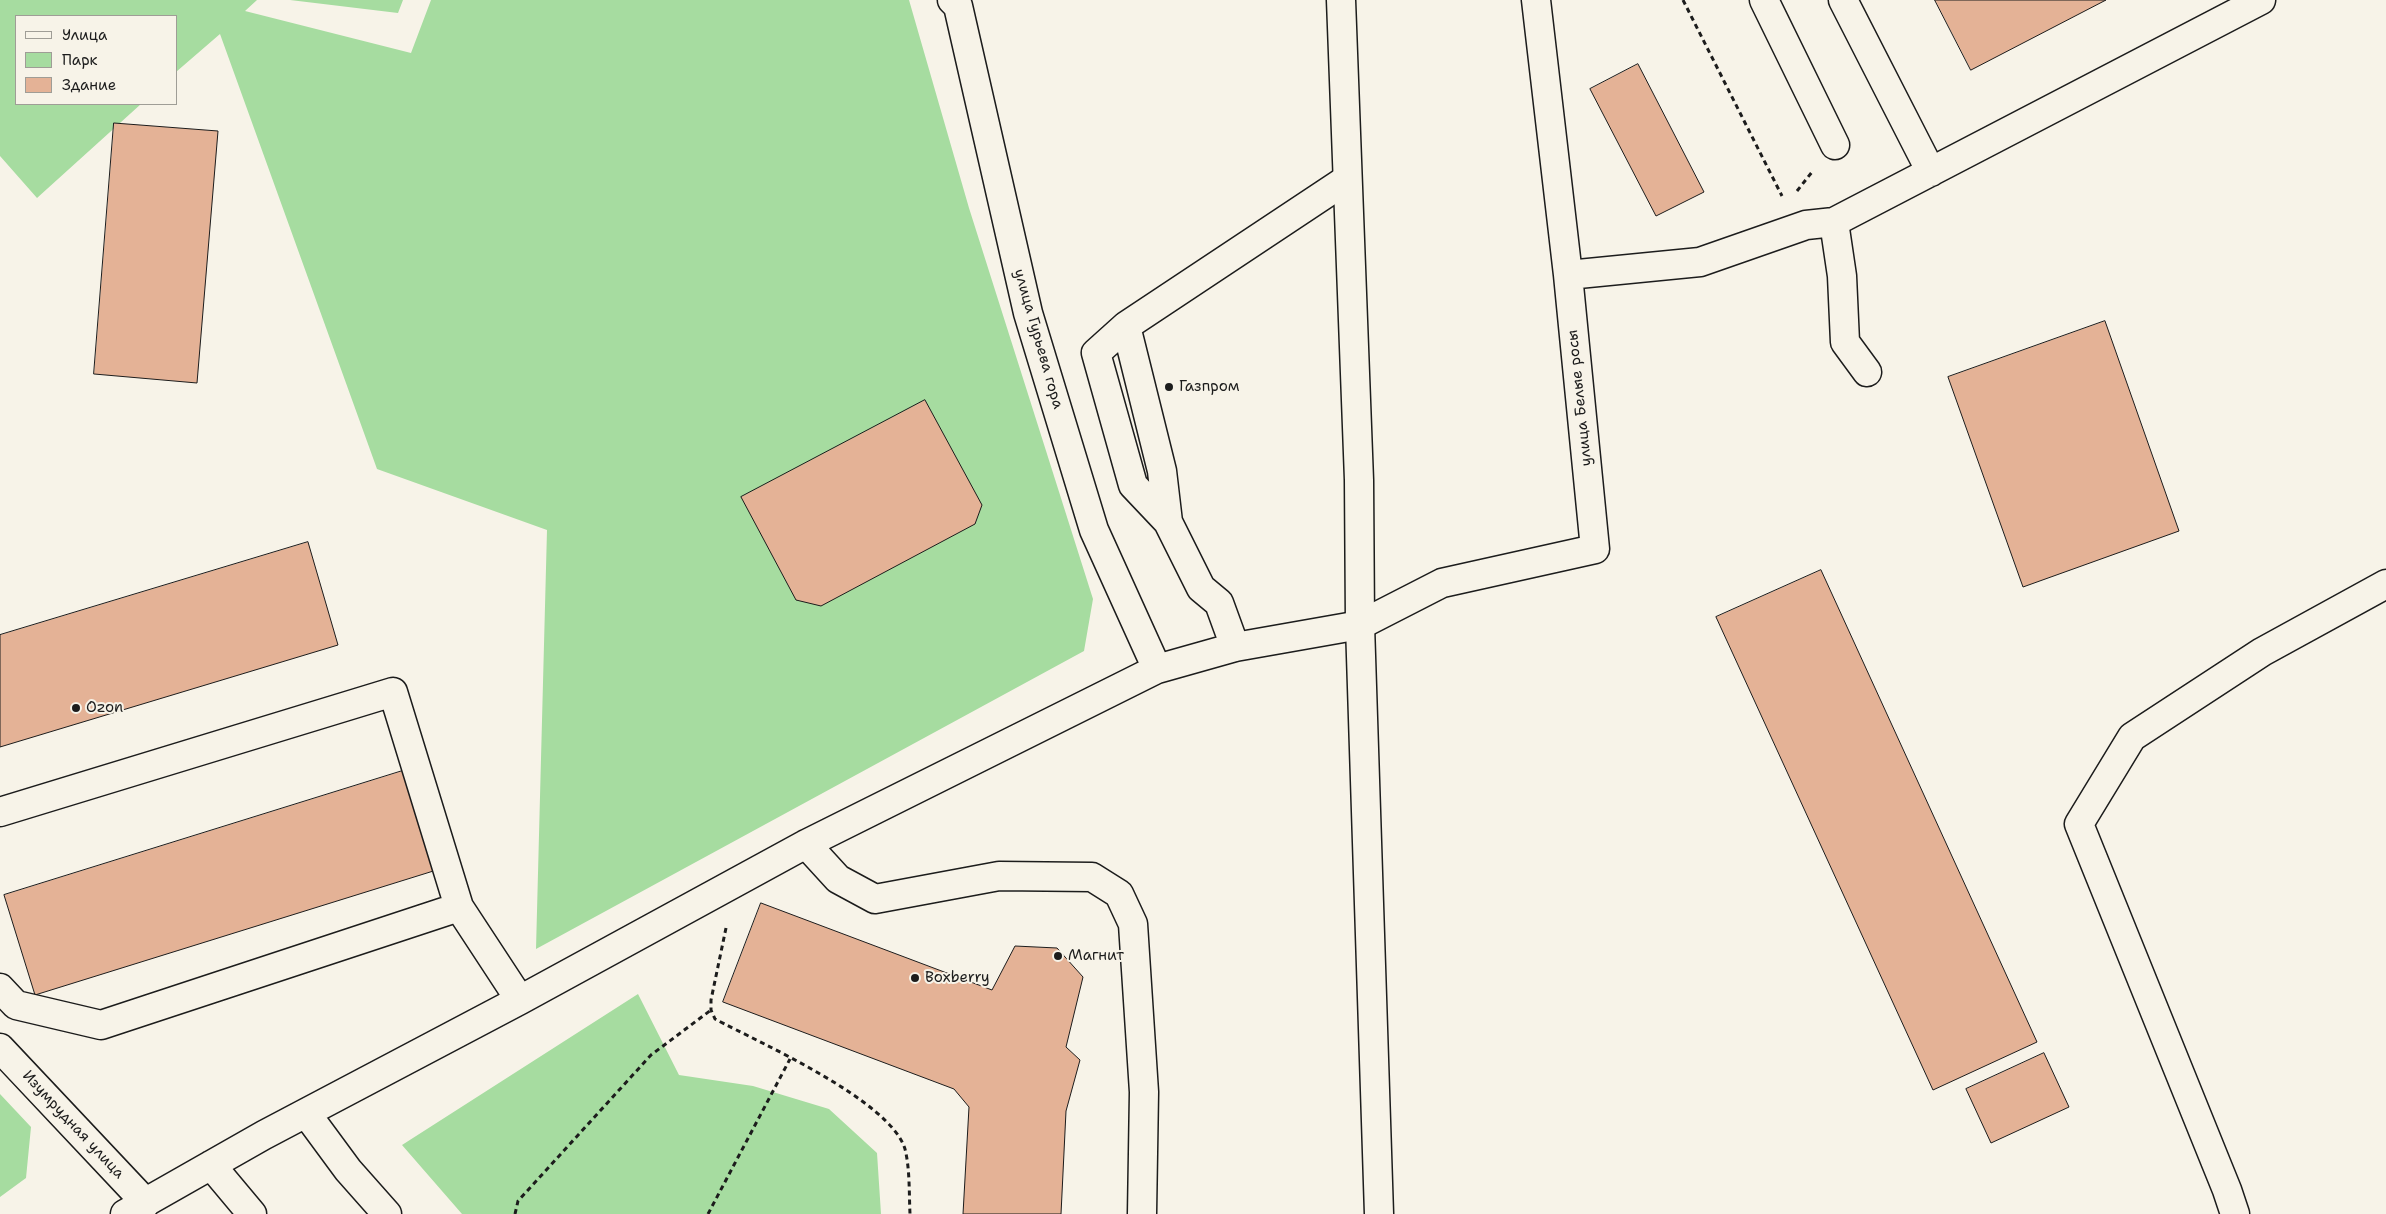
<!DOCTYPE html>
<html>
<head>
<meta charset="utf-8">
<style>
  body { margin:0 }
  #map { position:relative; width:2386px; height:1214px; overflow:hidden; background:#f7f3e8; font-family:"Shantell Sans",sans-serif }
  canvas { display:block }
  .legend { position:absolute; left:15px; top:15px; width:162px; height:90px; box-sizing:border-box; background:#f7f3e8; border:1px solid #9f9d96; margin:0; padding:6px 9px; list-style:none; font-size:15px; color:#1c1c1c }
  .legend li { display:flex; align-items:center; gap:10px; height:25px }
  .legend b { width:25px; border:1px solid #9f9d96 }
</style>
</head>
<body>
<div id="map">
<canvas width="2386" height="1214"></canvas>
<ul class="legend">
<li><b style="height:6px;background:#f7f3e8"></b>Улица</li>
<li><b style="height:14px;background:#a6dca0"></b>Парк</li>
<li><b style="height:14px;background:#e4b296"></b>Здание</li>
</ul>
</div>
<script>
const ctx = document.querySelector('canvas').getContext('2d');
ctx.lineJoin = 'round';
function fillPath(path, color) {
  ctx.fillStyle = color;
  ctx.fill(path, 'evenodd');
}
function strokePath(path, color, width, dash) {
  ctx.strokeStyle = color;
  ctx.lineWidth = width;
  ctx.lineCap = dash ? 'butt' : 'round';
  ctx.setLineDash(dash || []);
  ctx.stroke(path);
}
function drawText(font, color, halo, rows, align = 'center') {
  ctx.font = font + ' "Shantell Sans",sans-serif';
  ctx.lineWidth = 4;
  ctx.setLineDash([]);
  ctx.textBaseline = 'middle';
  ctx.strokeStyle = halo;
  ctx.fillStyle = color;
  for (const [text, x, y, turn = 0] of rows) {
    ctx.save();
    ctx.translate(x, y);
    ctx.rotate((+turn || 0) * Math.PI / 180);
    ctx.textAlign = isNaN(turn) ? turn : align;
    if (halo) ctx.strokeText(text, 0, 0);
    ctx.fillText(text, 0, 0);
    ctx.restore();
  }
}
fillPath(new Path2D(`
  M0,0H257L245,11L411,53L431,0H909L969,208L1093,599L1084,651L536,949L547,530L377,469L220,34L176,72V16H16V104H141L37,198L0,156Z
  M290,0H403L398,13Z
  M638,994L679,1075L753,1086L829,1109L877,1153L881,1214H462L402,1145Z
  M0,1094L31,1127L26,1178L0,1197Z`), '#a6dca0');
const building = new Path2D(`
  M1935,0H2106L1971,70Z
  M1638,64L1704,192L1656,216L1590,89Z
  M114,123L218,131L197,383L94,374Z
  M2105,321L2179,531L2023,587L1948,377Z
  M925,400L982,505L975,524L821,606L796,600L741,497Z
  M308,542L338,645L0,747V635Z
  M1821,570L2037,1042L1933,1090L1716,617Z
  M412,768L443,868L35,995L4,895Z
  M761,903L992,990L1015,946L1057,948L1083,977L1066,1047L1080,1060L1066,1111L1061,1214H963L969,1107L954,1089L723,1002Z
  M2044,1053L2069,1107L1991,1143L1966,1089Z`);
fillPath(building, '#e4b296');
strokePath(building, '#1c1c1c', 1);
const minor = new Path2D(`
  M952,0L958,6L1028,313L1094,530L1157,669
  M1764,0L1835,145
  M1843,0L1931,172
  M1568,275L1700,262L1806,225L1834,222
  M1126,326L1096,353L1133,485L1168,522
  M1867,372L1845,342L1842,276L1834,222L2261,0
  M1235,647L1219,603L1201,588L1168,522L1162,471L1126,326L1346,180
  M0,812L393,692L459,907L520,1000
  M806,844L838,879L875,899L999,876L1092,877L1119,894L1133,924L1144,1092L1142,1214
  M0,988L16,1005L101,1025L459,907
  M0,1048L146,1203
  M306,1113L348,1170L387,1214
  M211,1165L252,1214
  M125,1214L264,1135L520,1000L806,844L1157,669L1235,647L1360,625L1442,583L1595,549L1568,275L1536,0
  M2235,1214L2227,1190L2079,824L2132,737L2262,652L2386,584`);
const major = new Path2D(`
  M1341,0L1359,480L1360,625L1379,1214`);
strokePath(minor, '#1c1c1c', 31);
strokePath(major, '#1c1c1c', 31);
strokePath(new Path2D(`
  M1683,0L1782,196
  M1797,191L1812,172
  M726,928L711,1000V1010L715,1019C760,1043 890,1100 905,1149C910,1169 909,1194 910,1214
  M515,1214L518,1201L651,1055L711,1010
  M708,1214L790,1059`), '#1c1c1c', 3, [5, 4]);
strokePath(minor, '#f7f3e8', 28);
strokePath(major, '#f7f3e8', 28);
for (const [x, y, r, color] of [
  [1169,387,5,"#1c1c1c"],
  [76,708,5,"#1c1c1c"],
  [1058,956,5,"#1c1c1c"],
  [915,978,5,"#1c1c1c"]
]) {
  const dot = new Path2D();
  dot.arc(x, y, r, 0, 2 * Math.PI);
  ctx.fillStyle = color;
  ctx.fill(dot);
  strokePath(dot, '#f7f3e8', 2);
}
drawText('15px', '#1c1c1c', '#f7f3e8', [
  ["улица Гурьева гора",1038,339,74],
  ["улица Белые росы",1580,398,-96],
  ["Изумрудная улица",73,1125,47]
]);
drawText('15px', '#1c1c1c', '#f7f3e8', [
  ["Газпром",1179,387],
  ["Ozon",86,708],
  ["Магнит",1068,956],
  ["Boxberry",925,978]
], 'left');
</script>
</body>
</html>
